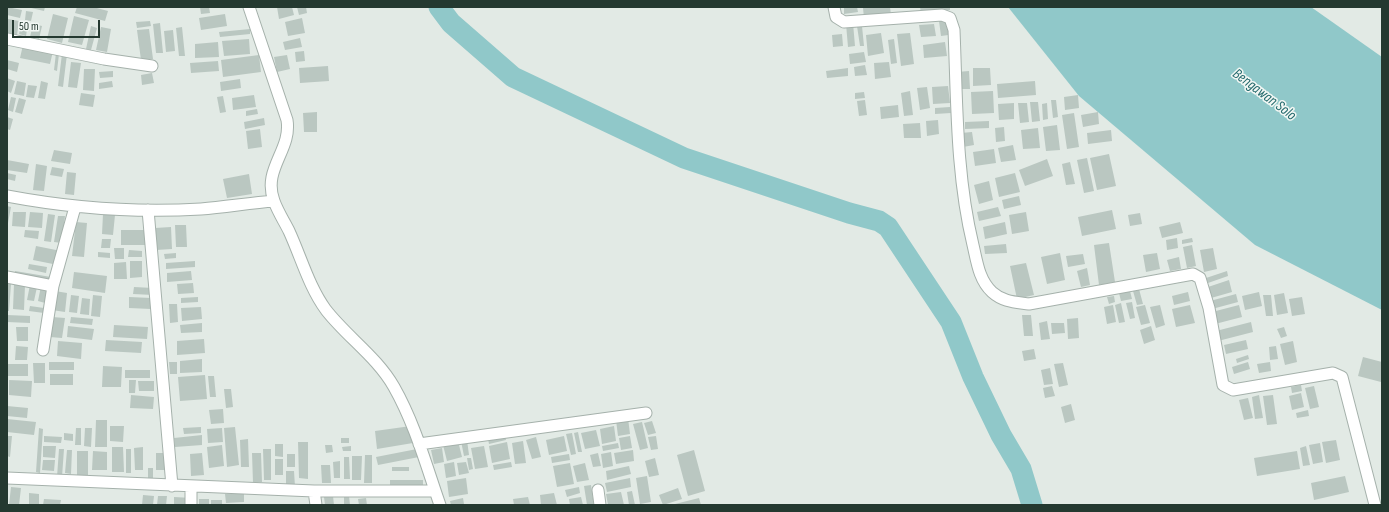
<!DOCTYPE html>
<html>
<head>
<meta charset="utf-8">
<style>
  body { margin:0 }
  #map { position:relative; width:1389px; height:512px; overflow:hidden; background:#e2eae5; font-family:"Sofia Sans Condensed",sans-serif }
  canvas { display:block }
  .frame { position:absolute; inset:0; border:8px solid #243930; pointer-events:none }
  .scale { position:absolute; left:12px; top:20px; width:88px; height:18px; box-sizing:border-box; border:2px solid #243930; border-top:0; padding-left:5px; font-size:12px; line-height:14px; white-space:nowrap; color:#243930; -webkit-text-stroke:3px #f2f7f4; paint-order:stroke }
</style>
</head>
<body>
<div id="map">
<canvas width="1389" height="512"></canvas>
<div class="frame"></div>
<div class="scale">50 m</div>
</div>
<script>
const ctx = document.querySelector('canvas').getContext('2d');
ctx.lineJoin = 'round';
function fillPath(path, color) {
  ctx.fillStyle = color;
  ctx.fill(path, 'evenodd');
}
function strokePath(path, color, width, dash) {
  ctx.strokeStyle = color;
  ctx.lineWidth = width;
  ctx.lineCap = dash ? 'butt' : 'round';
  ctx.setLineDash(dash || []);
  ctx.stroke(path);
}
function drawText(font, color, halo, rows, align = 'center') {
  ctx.font = font + ' "Sofia Sans Condensed",sans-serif';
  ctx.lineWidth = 3;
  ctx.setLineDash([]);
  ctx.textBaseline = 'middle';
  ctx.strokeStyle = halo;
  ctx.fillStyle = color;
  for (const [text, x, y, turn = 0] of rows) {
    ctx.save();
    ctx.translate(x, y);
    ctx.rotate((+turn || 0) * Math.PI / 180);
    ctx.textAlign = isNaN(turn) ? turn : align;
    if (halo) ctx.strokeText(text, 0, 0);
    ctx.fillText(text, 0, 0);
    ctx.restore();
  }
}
fillPath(new Path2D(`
  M1008,7H1311L1382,57V310L1255,245L1079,96Z`), '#90c8c9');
strokePath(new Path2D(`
  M439,7L451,23L513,77L684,158L849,213L879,221L888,227L951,322L973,377L1001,435L1021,469L1032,505`), '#90c8c9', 21);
fillPath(new Path2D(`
  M7,7L22,10L20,18L7,15Z
  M27,7H45L44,11Z
  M77,7H93L108,11L105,21L75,13Z
  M200,7H209L210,13L201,14Z
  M277,7H292L294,15L279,19Z
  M297,7H306L307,13L299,15Z
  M844,7H857L858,12L844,14Z
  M875,7H890L891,15L864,18L863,8Z
  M920,7H950V10L921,14Z
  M26,11L33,12L31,21L25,20Z
  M53,14L68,18L62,43L47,39Z
  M225,14L227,26L201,30L199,18Z
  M74,16L89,20L82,45L68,42Z
  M302,18L305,33L288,36L285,22Z
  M8,19L19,21L17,35L7,33Z
  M954,20L956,34L941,36L939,21Z
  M150,21L151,26L137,28L136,22Z
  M22,22L28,23L26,36L19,34Z
  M160,23L163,53H156L153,24Z
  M853,23L855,46L848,47L846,24Z
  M33,24L42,26L39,39L30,37Z
  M934,24L936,36L921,37L919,25Z
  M91,26L97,28L91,50L86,49Z
  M857,26H862L864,46H860Z
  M101,27L111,29L107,52L96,50Z
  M182,27L185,56H179L176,28Z
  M149,29L153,59L141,60L137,30Z
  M250,29V34L220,37L219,32Z
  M173,30L175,51L166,52L164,31Z
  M881,33L884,53L868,56L866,35Z
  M910,33L914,64L901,66L897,34Z
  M842,34L843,46L833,47L832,35Z
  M300,38L302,47L285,50L283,42Z
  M249,39L250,54L224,56L222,41Z
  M894,39L897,63L891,64L888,40Z
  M218,42L219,57L195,58V44Z
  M945,42L947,56L924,58L923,45Z
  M23,45L53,51L50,64L20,58Z
  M304,51L305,61L296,62L295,52Z
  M864,52L866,62L850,64L849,54Z
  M56,53L59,54L57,71L54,70Z
  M62,54H67L63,87L58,86Z
  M259,55L261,72L223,77L221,60Z
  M287,55L290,69L277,72L274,57Z
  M7,60L19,63L17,72L7,69Z
  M218,61L219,71L191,73L190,63Z
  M71,62L81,63L77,88L68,87Z
  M889,62L891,77L875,79L874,63Z
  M865,65L867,75L855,76L854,67Z
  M328,66L329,81L300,83L299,68Z
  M848,68V76L827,78L826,71Z
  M973,68H990L991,85L973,86Z
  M84,69H95L94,91L83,90Z
  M113,71V77L100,78L99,72Z
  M969,71L970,89H958L957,72Z
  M152,73L154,83L142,85L141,75Z
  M7,78L15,81L11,93L7,91Z
  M240,79L241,88L221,91L220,82Z
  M17,81L26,83L24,96L14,94Z
  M41,81L48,83L45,99L38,98Z
  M112,81L113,87L99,89V83Z
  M1035,81L1036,95L998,98L997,84Z
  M28,85L37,86L34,98L26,97Z
  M948,86L950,103L933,104L932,87Z
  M927,87L930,108L920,110L917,88Z
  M910,91L913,115L904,116L901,93Z
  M993,91L994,113L972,114L971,92Z
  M864,92L865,98L855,99V93Z
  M81,93L95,95L93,107L79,105Z
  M254,95L256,107L233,110L232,98Z
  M1078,95L1079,108L1065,110L1064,97Z
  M223,96L226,112L220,113L217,97Z
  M11,97L16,98L13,112L8,110Z
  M19,98L26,100L22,114L15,112Z
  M865,100L867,115L859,116L857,101Z
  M1051,100H1056L1058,117L1053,118Z
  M1030,102H1038L1040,121L1032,122Z
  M1014,103V119L999,120L998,104Z
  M1018,103H1027L1029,122L1020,123Z
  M1047,103L1048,119L1043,120L1042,104Z
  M898,105L899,117L881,119L880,107Z
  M950,107L951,113L935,114V108Z
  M257,109L258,114L246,116V111Z
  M317,112V132H304L303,113Z
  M1098,112L1099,124L1083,127L1081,115Z
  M1074,113L1079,147L1067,149L1062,115Z
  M7,117L13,119L10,130L7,129Z
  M264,118L265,125L245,129L244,122Z
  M938,120L939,134L927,136L926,121Z
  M989,121V128L965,129V122Z
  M920,123L921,138H904L903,124Z
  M1057,125L1060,150L1046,151L1043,127Z
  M1004,127L1005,141L996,142L995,128Z
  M1038,128L1040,148L1023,149L1021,130Z
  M260,129L262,147L248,149L246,131Z
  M1111,130L1112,141L1088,144L1087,133Z
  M972,132L974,145L963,147L961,133Z
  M1013,145L1016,160L1001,162L998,148Z
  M994,149L996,163L975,166L973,152Z
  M54,150L72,153L70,164L51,161Z
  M1109,154L1116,186L1097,190L1090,158Z
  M1087,158L1094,191L1084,193L1077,160Z
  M1047,159L1053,176L1025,186L1019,170Z
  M7,160L29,164L27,173L7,170Z
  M1070,162L1075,184L1066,185L1062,164Z
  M36,164L47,166L44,191L33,190Z
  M52,167L64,169L62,177L50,175Z
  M67,172L76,173L74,195L65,194Z
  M7,173L16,175L15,181L7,179Z
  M1015,173L1020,192L999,197L995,178Z
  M249,174L252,194L227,198L223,179Z
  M989,181L993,200L979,204L974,185Z
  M1019,196L1021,205L1004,209L1002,200Z
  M7,206L11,207L8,223H7Z
  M998,207L1001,216L979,221L977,212Z
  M1112,210L1116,229L1082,236L1078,217Z
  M13,212H26L25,227L12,226Z
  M30,212L43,213L42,228L28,227Z
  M1026,212L1029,231L1012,234L1009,215Z
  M1140,213L1142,224L1130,226L1128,215Z
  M48,214L55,215L51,242L44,241Z
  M103,214L115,215L113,235L102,234Z
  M58,216H65L62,243L54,242Z
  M76,222L87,223L84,257L72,256Z
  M1005,222L1007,234L985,239L983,227Z
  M1180,222L1183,233L1162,238L1159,227Z
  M175,225H186L187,247H176Z
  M171,227L172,249L156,250L155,228Z
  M25,230L39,231L38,239L24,237Z
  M121,230H145V245H121Z
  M1177,238L1178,248L1167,250L1166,240Z
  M1192,238L1193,242L1182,244V240Z
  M102,239H111L110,248H101Z
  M1109,243L1115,282L1099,285L1094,245Z
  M1006,244L1007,253L985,254L984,246Z
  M1192,245L1196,266L1187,268L1183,247Z
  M36,246L61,251L58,265L33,260Z
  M114,248H124V259H115Z
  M1213,248L1217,269L1204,272L1200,250Z
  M129,250L142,251V257H128Z
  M98,252L110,253V258L98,257Z
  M176,253V258L165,259L164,254Z
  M1060,253L1065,280L1047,284L1041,257Z
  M1157,253L1160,269L1146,272L1143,255Z
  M1083,254L1085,264L1068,267L1066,256Z
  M1179,257L1181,269L1170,271L1167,260Z
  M130,261H142V277L130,278Z
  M195,261V267L166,269V263Z
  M126,262L127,279H114V263Z
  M1026,263L1034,295L1017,299L1010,266Z
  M29,264L47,267L46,273L28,269Z
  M1087,268L1090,285L1081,287L1077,271Z
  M15,271L51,277L50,283L14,278Z
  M191,271L192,280L167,282V273Z
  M1227,271L1228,276L1208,283L1206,278Z
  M74,272L107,276L105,293L72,288Z
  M1229,280L1232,292L1211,298L1208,287Z
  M7,283L11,284L9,311H7Z
  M193,283L194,293L178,294L177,284Z
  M14,284L25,285L24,310L13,309Z
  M30,285L37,287L34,301L27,300Z
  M41,286L48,287L45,303L38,301Z
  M134,287L153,288V295L133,294Z
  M1139,289L1143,304L1137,305L1133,291Z
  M55,291L67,293L65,312L52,310Z
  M1130,291L1132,299L1121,301L1119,293Z
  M1188,292L1190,301L1174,305L1172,296Z
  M1259,292L1262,306L1245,310L1242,296Z
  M1284,293L1288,313L1277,315L1274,295Z
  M1236,294L1238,302L1212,309L1210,301Z
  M71,295L79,296L77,313L69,312Z
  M93,295L102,296L100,317L91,316Z
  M1263,295H1271L1273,316H1266Z
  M1114,296L1115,302L1109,304L1107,297Z
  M129,297L151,298V309L129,308Z
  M198,297V302L181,303V298Z
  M1302,297L1305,314L1292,316L1289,299Z
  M82,298L90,299L89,315L80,314Z
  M1132,302L1135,318L1130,319L1126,303Z
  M1121,303L1125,322L1119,323L1115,305Z
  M169,304H177L178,322L170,323Z
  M1113,305L1116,322L1107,324L1104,307Z
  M1145,305L1150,323L1141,325L1136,307Z
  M1160,305L1165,325L1156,328L1150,307Z
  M1190,305L1195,323L1176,327L1172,309Z
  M1239,305L1242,317L1215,324L1212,312Z
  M30,306L44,308V313L29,311Z
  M201,307L202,319L182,321L181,308Z
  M7,315L30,316V323L7,322Z
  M1022,315H1031L1033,336H1024Z
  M52,317L65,318L62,338L50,337Z
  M71,317L93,319L92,325L70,323Z
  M1078,318L1079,338L1068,339L1067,319Z
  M1047,321L1050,339L1041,340L1039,323Z
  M1251,322L1253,332L1218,341L1216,331Z
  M202,323V332L181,333L180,325Z
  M1051,323H1064L1065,333L1052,334Z
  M114,325L148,327L147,339L113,337Z
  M68,326L94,329L92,340L67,337Z
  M1151,326L1155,340L1144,344L1140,330Z
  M16,327H28V341H17Z
  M1284,327L1287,336L1281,338L1277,329Z
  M204,339L205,353L177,355V341Z
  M106,340L142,342L141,353L105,351Z
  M1246,340L1248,349L1226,354L1224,345Z
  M58,341L82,343L81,359L57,356Z
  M1293,341L1297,362L1285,365L1280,344Z
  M16,346L28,347L27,360H15Z
  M1276,346L1278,359L1270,360L1269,347Z
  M1034,349L1036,359L1024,361L1022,351Z
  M1248,355L1249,359L1237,363L1236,359Z
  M1363,357L1382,362L1381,382L1358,376Z
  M202,359V372L180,373V361Z
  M49,362H74V370H49Z
  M169,362H177V374H170Z
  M1248,362L1250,369L1234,374L1232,367Z
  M1270,362L1271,371L1259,373L1257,364Z
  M33,363H45V383H34Z
  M1063,363L1068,385L1059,387L1054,364Z
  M7,364H28V376H7Z
  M103,366L122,367L121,387H102Z
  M1050,368L1053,384L1044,385L1041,370Z
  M125,370H150V378H125Z
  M50,374H73V385H50Z
  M205,375L207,399L180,401L178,377Z
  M208,376H214L216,397H210Z
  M9,380L32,381L31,397L9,395Z
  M129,380H136L135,393H129Z
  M138,381H154V391H139Z
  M1301,385L1302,391L1292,393L1291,387Z
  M1052,386L1055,396L1045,398L1043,388Z
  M1314,386L1319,407L1310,409L1305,388Z
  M224,389H231L233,407L226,408Z
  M1301,393L1304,407L1292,410L1289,396Z
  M131,395L154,397L153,409L130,408Z
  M1259,395L1263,418L1255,419L1252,397Z
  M1273,395L1277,424L1267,425L1263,396Z
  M1248,398L1253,418L1244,420L1239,400Z
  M1071,404L1075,420L1065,423L1061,407Z
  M7,406L28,408L27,418L7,416Z
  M223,409L224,423L211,424L209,410Z
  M1308,410L1309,416L1297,418L1296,413Z
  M628,418L630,434L618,436L616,420Z
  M7,419L36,422L34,435L7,432Z
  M96,420H107V447H95Z
  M652,421L656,433L648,435L644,423Z
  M642,422L648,448L640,450L633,424Z
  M110,426H124L123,442L110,441Z
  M411,426L413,443L377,449L375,431Z
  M614,426L616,441L602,444L600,429Z
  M201,427V433L184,434L183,428Z
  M235,427L239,465L227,467L224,428Z
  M39,428L43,429L40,473L36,472Z
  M76,428H81V445H75Z
  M85,428H92L91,447L84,446Z
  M222,428L223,442L208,443L207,429Z
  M596,430L600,446L585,449L581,433Z
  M578,432L582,452H578L574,433Z
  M64,433L73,434V441L64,440Z
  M572,433L576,454L571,455L566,434Z
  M202,435V445L175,447L174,438Z
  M7,436H12L10,457L7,456Z
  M44,436L62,437L61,443L44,442Z
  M505,436L506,440L489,444L488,439Z
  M564,436L567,451L549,455L546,440Z
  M630,436L632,448L621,450L619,438Z
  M656,436L658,449L651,450L648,437Z
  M536,437L541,457L532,459L526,440Z
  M341,438H349V443H341Z
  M248,439L249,467H241L240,440Z
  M467,440L469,455L464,456L461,441Z
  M1336,440L1340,460L1326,463L1322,442Z
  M458,441L462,457L447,461L443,445Z
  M523,441L526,463L515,464L512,443Z
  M298,442H308V479L299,478Z
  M507,442L510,459L492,463L489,446Z
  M618,443L619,448L603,451L602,446Z
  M1320,443L1323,462L1313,464L1309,445Z
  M275,444H283V457L275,456Z
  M222,445L224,466L209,468L207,447Z
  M325,445H332L333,452L326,453Z
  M43,446H56L55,458L43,457Z
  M351,446V451H343L342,447Z
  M484,446L488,467L475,469L471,448Z
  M1306,446L1310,465L1303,466L1300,448Z
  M112,447H123L124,472H112Z
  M143,447V470H135L134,448Z
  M442,448L444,462L434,464L431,450Z
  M59,449H64L62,477H57Z
  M126,449H131V473H126Z
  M263,449H271V480H264Z
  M417,449L419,457L378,465L376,457Z
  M67,450H72L71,474L65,473Z
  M633,450L634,461L616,464L614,453Z
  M694,450L705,491L688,496L677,455Z
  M77,451H88V476L77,475Z
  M93,451L107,452V470H92Z
  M1297,451L1300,469L1257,476L1254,458Z
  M611,452L613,466L603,468L601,454Z
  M156,453H165V470H156Z
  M202,453L204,475L191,476L190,454Z
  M252,453H261L262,482L253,483Z
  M598,453L601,466L593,467L590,455Z
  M287,454H295V467H287Z
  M569,454L570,460L552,463L551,457Z
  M365,455H372V483H364Z
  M352,456H362L361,480H352Z
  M344,457H349L350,479H344Z
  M467,458H471L473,469L469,470Z
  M655,458L659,475L649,477L645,461Z
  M275,459H283V475H275Z
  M43,460H55L54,471L42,470Z
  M340,461V478H334L333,462Z
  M454,462L456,476L446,478L444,464Z
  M466,462L469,473L459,475L457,463Z
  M511,462L512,467L494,470L493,465Z
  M570,463L574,484L557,487L553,466Z
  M585,463L589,480L577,482L573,466Z
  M321,465H330L331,483H322Z
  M629,466L631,474L607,480L606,471Z
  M392,467H409V471H392Z
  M148,468H153V479H148Z
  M286,471H294L295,487L286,488Z
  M647,476L651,502L640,504L636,478Z
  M1345,476L1349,492L1314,500L1311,483Z
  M466,478L468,494L449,497L447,481Z
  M630,478L631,487L607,492L605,483Z
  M390,480H423V488H390Z
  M591,485L594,505H587L584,486Z
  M11,487L21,488L19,505H9Z
  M579,487L580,493L567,497L565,490Z
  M678,488L682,499L663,505L659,495Z
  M632,491L635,505H629L627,492Z
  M621,492L624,505H608L606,494Z
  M29,493L39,494V505H29Z
  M554,493L557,505H541L540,495Z
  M225,494H244V502L226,503Z
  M143,495L154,496L153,505H142Z
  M158,496H167L166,505H157Z
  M333,496L334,505H325L324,497Z
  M349,496L350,505H344V497Z
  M174,497L192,498L191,505H174Z
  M528,497L530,505H514L513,499Z
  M581,497L583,505H570L569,499Z
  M366,498L367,505H359L358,499Z
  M463,498L464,504L451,505L450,501Z
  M699,498L701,505H676L675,504Z
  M44,499L61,500L60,505H43Z
  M199,499H209V505H199Z
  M211,500H222V505H211Z`), '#bac7c1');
const minor = new Path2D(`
  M249,7L287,120C292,150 262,169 274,201C278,212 284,221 289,231C301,257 309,287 326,310C347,337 377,357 394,387C415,424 426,465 440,505
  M834,7L836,17L844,22L942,15L950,18L954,30C957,102 956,175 973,245C977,262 979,280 992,292C1003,302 1015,302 1029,304L1193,274L1200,278L1209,308L1223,385L1233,390L1333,373L1342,377L1375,505
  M7,39L104,59L152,66
  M7,196C71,208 136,213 201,209C225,207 250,203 274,201
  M148,210L172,486
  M7,277L53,286
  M43,350L53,286L75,207
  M419,444L646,413
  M7,478L314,491H435
  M191,487V505
  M598,490L600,505
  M314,491L316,505`);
strokePath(minor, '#a5b1ab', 13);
strokePath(minor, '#fff', 11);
drawText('italic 15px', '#256b6e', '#f2f7f4', [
  ["Bengawan Solo",1264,95,37]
]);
</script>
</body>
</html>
